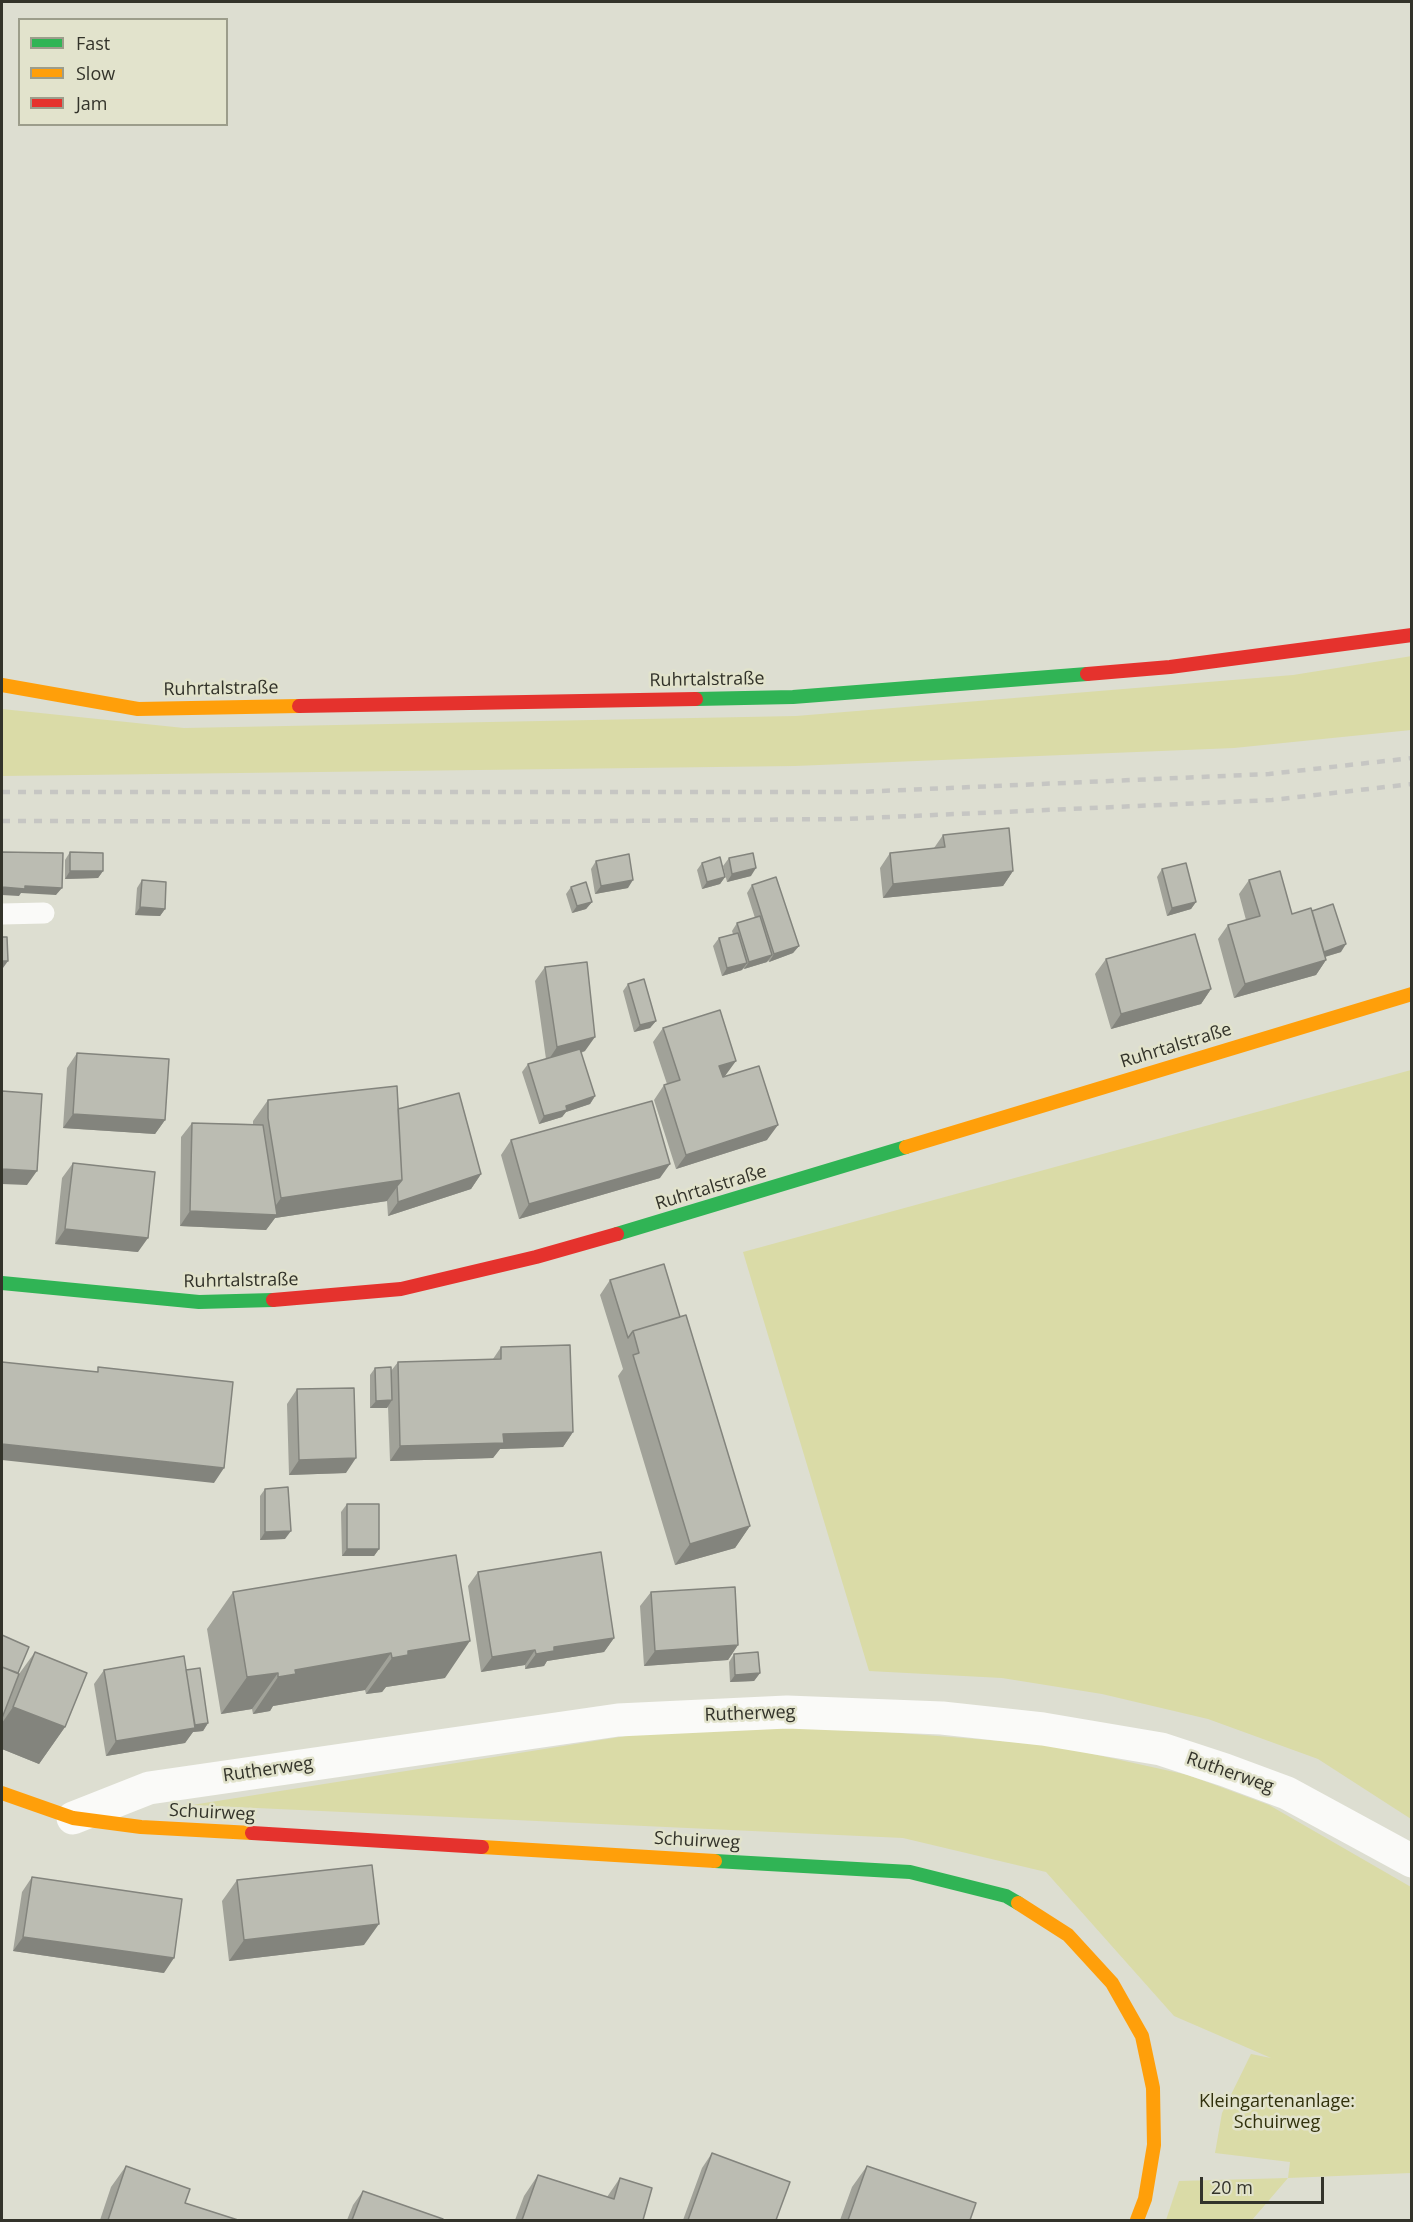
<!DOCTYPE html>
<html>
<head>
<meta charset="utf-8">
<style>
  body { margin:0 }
  #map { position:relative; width:1413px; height:2222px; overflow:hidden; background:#ddded1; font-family:"Open Sans",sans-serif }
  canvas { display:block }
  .frame { position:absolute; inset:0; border:3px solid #33332a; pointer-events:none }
  .legend { position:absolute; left:18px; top:18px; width:210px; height:108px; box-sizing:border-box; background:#e2e3cc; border:2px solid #9c9d8b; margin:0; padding:8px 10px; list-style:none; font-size:18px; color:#33332a }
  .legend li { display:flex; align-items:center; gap:12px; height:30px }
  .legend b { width:30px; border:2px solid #9c9d8b }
  .scale { position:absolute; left:1200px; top:2177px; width:124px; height:27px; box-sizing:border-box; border:3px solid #33332a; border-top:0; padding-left:8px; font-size:18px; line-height:21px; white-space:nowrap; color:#33332a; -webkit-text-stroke:4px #e2e3cc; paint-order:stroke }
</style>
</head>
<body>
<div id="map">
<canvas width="1413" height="2222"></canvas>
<div class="frame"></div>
<ul class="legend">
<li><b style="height:8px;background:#30b455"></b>Fast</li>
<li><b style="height:8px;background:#ff9f0a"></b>Slow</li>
<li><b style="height:8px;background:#e5322d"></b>Jam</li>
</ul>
<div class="scale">20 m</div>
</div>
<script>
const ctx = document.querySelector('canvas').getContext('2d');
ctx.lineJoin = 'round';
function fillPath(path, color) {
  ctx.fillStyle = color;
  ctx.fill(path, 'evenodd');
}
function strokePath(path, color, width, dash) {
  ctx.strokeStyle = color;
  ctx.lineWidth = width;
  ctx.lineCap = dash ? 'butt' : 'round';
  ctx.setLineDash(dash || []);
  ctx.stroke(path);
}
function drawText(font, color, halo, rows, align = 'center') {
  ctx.font = font + ' "Open Sans",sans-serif';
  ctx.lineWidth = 5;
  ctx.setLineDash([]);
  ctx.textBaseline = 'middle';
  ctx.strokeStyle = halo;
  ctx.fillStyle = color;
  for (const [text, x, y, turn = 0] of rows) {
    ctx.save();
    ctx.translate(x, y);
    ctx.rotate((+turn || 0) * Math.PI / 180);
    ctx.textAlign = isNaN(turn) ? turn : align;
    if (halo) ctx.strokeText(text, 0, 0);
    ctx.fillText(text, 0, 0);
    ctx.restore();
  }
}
fillPath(new Path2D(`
  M1412,656L1411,730L1234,748L795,766L2,776V709L184,728L796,716L1293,675Z
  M1411,1070V1819L1318,1759L1208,1719L1102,1694L1002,1678L869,1671L743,1252Z
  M823,1727L1052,1745L1188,1775L1269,1805L1411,1887V2173L1288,2178L1252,2220H1166L1179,2181L1288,2178L1290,2162L1215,2153L1222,2113L1251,2054L1271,2058L1174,2016L1046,1872L903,1838L192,1805L645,1733Z`), '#dadba7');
strokePath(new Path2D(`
  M2,914L44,913`), '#fafaf8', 21);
strokePath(new Path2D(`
  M73,1818L149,1788L618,1720L787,1712L942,1718L1043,1729L1161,1749L1225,1770L1287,1793L1412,1861`), '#fafaf8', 33);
strokePath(new Path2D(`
  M696,699L793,697L1087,674
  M617,1234L906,1147
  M2,1283L199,1302L273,1300
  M715,1861L910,1872L1006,1896L1018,1903`), '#30b455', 14);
strokePath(new Path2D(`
  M2,685L138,709L299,706
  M906,1147L1412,994
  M2,1793L73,1818L141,1827L252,1833
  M482,1847L715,1861
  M1018,1903L1068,1935L1112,1983L1142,2036L1153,2088L1154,2145L1145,2199L1137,2220`), '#ff9f0a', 14);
strokePath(new Path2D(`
  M1087,674L1170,667L1412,635
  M299,706L696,699
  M273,1300L401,1289L536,1257L617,1234
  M252,1833L482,1847`), '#e5322d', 14);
strokePath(new Path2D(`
  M2,792H858L1269,774L1412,758
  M2,821L502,822L844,819L1272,800L1412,784`), '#c6c6c3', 4.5, [8, 8]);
fillPath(new Path2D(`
  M943,835L1013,871L1003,886L883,898L880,868L890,853L934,848Z
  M70,852L103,871L98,878L65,879V860Z
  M729,858L751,876L727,882L723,866Z
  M596,861L628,888L595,894L591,869Z
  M702,863L725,877L720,884L702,889L697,870Z
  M1162,869L1196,902L1191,909L1167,916L1157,877Z
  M142,880L165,909L160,916L135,915L137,888Z
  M1249,880L1292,914L1312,911L1341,952L1325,957L1326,960L1316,975L1234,998L1218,939L1228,925L1246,920L1239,894Z
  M752,885L799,946L793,953L769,962L768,960L767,962L744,969L743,968L742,970L722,976L713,946L719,938L733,934L732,931L737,923L755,918L747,893Z
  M571,887L592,902L586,909L572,913L566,894Z
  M1106,959L1211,989L1201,1004L1111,1029L1095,974Z
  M545,967L585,1051L581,1053L595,1096L590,1104L566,1112L562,1117L539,1124L522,1072L528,1064L546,1059L535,981Z
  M628,984L656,1021L650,1028L634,1032L623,991Z
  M663,1028L725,1076H722L767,1140L676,1169L654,1100L664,1085L667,1084L653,1042Z
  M77,1053L165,1120L155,1134L63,1128L67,1068Z
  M268,1100L398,1109L481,1174L471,1189L388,1216L387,1201L275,1218L266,1230L180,1226L181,1137L192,1123L253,1124V1121Z
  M511,1140L660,1178L519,1219L501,1155Z
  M73,1163L138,1252L55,1244L62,1178Z
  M610,1280L680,1317L750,1526L735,1548L675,1565L618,1376L623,1369L600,1295Z
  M501,1347L573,1432L563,1447L500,1449L493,1458L390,1461L388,1406L387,1408H370V1375L375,1368L391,1371L398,1362L493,1359Z
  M297,1389L346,1473L289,1475L287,1404Z
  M265,1489L285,1539L260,1540V1496Z
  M347,1504L379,1549L374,1556H342L341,1512Z
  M456,1555L445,1678L386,1687L382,1692L366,1694L365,1690L273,1706L270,1711L253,1714L252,1709L221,1714L207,1629L233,1592Z
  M478,1572L614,1638L604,1652L547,1661L544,1666L525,1669V1665L481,1672L468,1586Z
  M651,1592L738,1645L728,1660L644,1666L640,1606Z
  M2,1635L18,1673L19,1674L35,1652L65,1727L39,1764L2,1749Z
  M734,1654L760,1673L754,1681L730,1682L729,1662Z
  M104,1670H186L208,1723L203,1731L193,1732L185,1743L106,1756L94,1684Z
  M32,1877L164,1973L13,1951L22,1892Z
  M237,1880L364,1945L229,1961L222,1901Z
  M712,2153L776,2220H683L702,2168Z
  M126,2166L185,2203L238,2220H100L111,2187Z
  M867,2166L970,2220H840L852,2187Z
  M538,2175L607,2197L620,2178L643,2220H515L524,2196Z
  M363,2191L443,2220H347L353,2205Z`), '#a1a299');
fillPath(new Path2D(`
  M756,868L751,876L727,882L732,874Z
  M70,871H103L98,878L65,879Z
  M1013,871L1003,886L883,898L893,884Z
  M725,877L720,884L702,889L707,882Z
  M633,880L628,888L595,894L601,886Z
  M25,886L62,888L56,895L21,893L19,896L2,895V887Z
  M592,902L586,909L572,913L577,906Z
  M1196,902L1191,909L1167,916L1172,908Z
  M140,907L165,909L160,916L135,915Z
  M1346,944L1341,952L1314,960L1320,953Z
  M799,946L793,953L769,962L774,954Z
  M772,955L767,962L744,969L749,962Z
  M1326,960L1316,975L1234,998L1245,984Z
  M2,961H8L3,968H2Z
  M747,963L742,970L722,976L727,968Z
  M1211,989L1201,1004L1111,1029L1121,1014Z
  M656,1021L650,1028L634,1032L640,1025Z
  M595,1037L585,1051L547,1062L557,1047Z
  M736,1061L725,1076L709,1081L719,1066Z
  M595,1096L590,1104L566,1112L562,1117L539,1124L544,1116L566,1106Z
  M73,1114L165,1120L155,1134L63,1128Z
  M778,1125L767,1140L676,1169L686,1155Z
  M670,1164L660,1178L519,1219L529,1204Z
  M2,1169L37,1171L27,1185L2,1184Z
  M481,1174L471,1189L388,1216L398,1202Z
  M402,1180L387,1201L275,1218L266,1230L180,1226L190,1211L269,1215L281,1198Z
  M65,1229L148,1238L138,1252L55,1244Z
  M392,1400L387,1408H370L376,1401Z
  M573,1432L563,1447L500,1449L493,1458L390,1461L400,1446L503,1434Z
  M2,1444L224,1468L214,1483L2,1460Z
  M356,1458L346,1473L289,1475L299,1460Z
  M750,1526L735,1548L675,1565L690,1544Z
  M291,1531L285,1539L260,1540L265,1532Z
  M347,1549H379L374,1556H342Z
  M614,1638L604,1652L547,1661L544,1666L525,1669L536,1654L554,1647Z
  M470,1641L445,1678L386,1687L382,1692L366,1694L392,1658L408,1651Z
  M738,1645L728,1660L644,1666L655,1651Z
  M535,1650L525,1665L481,1672L492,1657Z
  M391,1653L365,1690L273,1706L270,1711L253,1714L278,1677L295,1670Z
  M278,1673L252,1709L221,1714L247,1677Z
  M760,1673L754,1681L730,1682L735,1675Z
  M13,1707L65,1727L39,1764L2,1749V1723Z
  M208,1723L203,1731L193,1732L185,1743L106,1756L116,1741L190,1726Z
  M379,1924L364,1945L229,1961L244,1940Z
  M23,1937L174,1958L164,1973L13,1951Z`), '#83847d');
const building = new Path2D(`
  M1009,828L1013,871L893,884L890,853L945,847L943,835Z
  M2,852L63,853L62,888L25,886V889L2,887Z
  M70,852L103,853V871H70Z
  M753,853L756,868L732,874L729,858Z
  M629,854L633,880L601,886L596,861Z
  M720,857L725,877L707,882L702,863Z
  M1186,863L1196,902L1172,908L1162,869Z
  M1280,871L1292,914L1311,908L1326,960L1245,984L1228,925L1260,916L1249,880Z
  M776,877L799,946L774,954L752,885Z
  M142,880L166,882L165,909L140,907Z
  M586,882L592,902L577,906L571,887Z
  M1333,904L1346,944L1324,952L1312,911Z
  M760,916L772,955L749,962L737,923Z
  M738,933L747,963L727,968L719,938Z
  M1195,934L1211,989L1121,1014L1106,959Z
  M2,937H7L8,961H2Z
  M587,962L595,1037L557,1047L545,967Z
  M644,979L656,1021L640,1025L628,984Z
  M720,1010L736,1061L719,1066L723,1077L759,1066L778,1125L686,1155L664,1085L680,1080L663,1028Z
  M580,1049L595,1096L566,1106L567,1110L544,1116L528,1064Z
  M77,1053L169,1059L165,1120L73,1114Z
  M397,1086L402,1180L281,1198L268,1118V1100Z
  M2,1091L42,1094L37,1171L2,1169Z
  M459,1093L481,1174L398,1202L397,1186L402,1180L398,1109Z
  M652,1101L670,1164L529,1204L511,1140Z
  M192,1123L263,1125L277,1215L190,1211Z
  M73,1163L155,1172L148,1238L65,1229Z
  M664,1264L680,1317L633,1331L628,1338L610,1280Z
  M686,1315L750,1526L690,1544L633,1355L639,1353L633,1331Z
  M570,1345L573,1432L503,1434L504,1443L400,1446L398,1362L501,1359V1347Z
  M2,1362L98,1372V1367L233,1382L224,1468L2,1444Z
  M391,1367L392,1400L376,1401L375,1368Z
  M354,1388L356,1458L299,1460L297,1389Z
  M288,1487L291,1531L265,1532V1489Z
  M347,1504H379V1549H347Z
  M601,1552L614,1638L554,1647V1651L536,1654L535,1650L492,1657L478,1572Z
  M456,1555L470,1641L408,1651V1655L392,1658L391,1653L295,1670L296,1674L278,1677V1673L247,1677L233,1592Z
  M735,1587L738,1645L655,1651L651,1592Z
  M2,1635L29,1647L18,1673L2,1667Z
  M35,1652L87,1673L65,1727L13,1707Z
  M758,1652L760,1673L735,1675L734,1654Z
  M184,1656L195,1728L116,1741L104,1670Z
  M2,1667L19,1674L2,1718Z
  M200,1668L208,1723L195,1725L186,1670Z
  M372,1865L379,1924L244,1940L237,1880Z
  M32,1877L182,1899L174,1958L23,1937Z
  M712,2153L790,2182L776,2220H688Z
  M126,2166L190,2189L185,2203L238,2220H108Z
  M867,2166L976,2203L970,2220H848Z
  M538,2175L614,2199L620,2178L652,2188L643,2220H522Z
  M363,2191L443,2219V2220H352Z`);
fillPath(building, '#bbbcb2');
strokePath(building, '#83847d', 1.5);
drawText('18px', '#33332a', '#e2e3cc', [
  ["Ruhrtalstraße",707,680,-1],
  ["Ruhrtalstraße",221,689,-1],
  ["Ruhrtalstraße",1176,1046,-17],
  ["Ruhrtalstraße",711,1188,-17],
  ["Ruhrtalstraße",241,1281,-1],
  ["Rutherweg",750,1714,-2],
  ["Rutherweg",268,1770,-8],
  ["Rutherweg",1230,1773,19],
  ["Schuirweg",212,1813,3],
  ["Schuirweg",697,1841,3]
]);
drawText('18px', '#31310c', '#e2e3cc', [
  ["Kleingartenanlage:",1277,2102],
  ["Schuirweg",1277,2123]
]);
</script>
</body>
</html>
